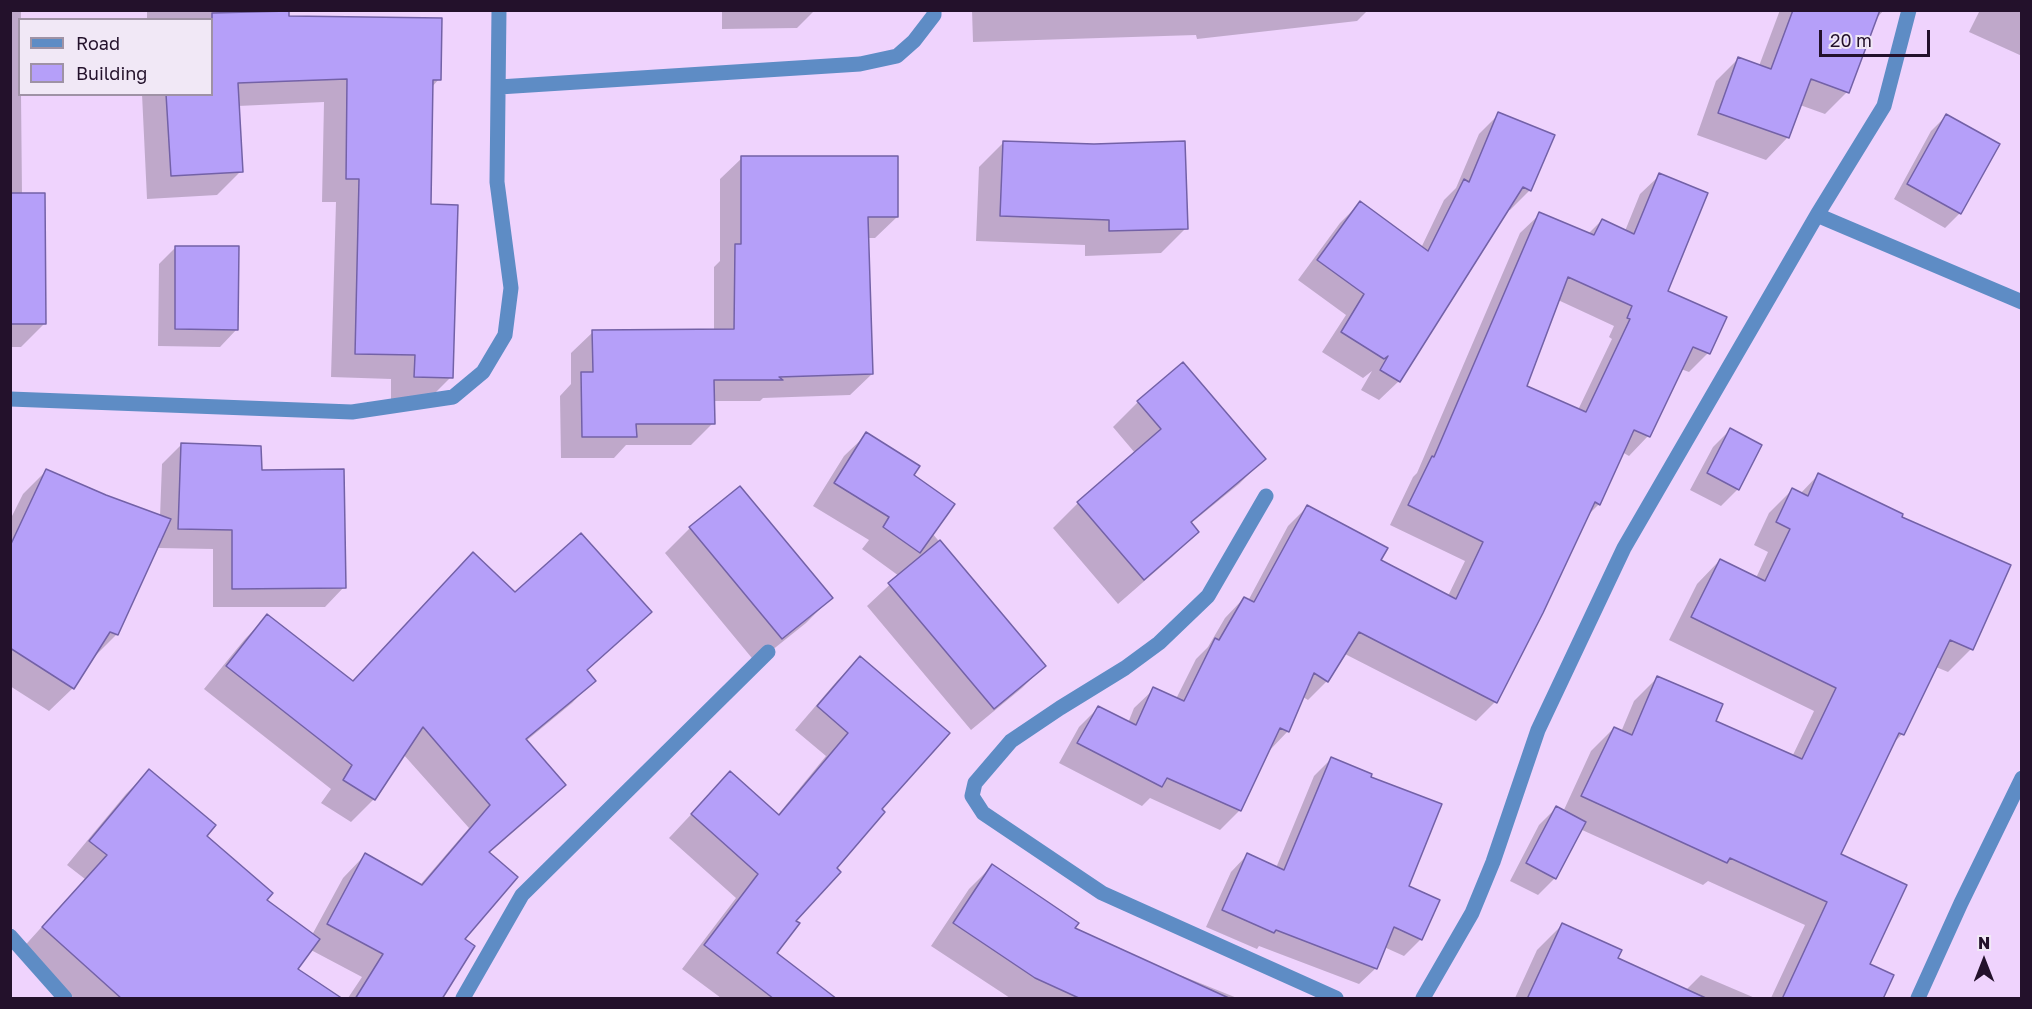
<!DOCTYPE html>
<html>
<head>
<meta charset="utf-8">
<style>
  body { margin:0 }
  #map { position:relative; width:2032px; height:1009px; overflow:hidden; background:#efd3fd; font-family:"Golos Text",sans-serif }
  canvas { display:block }
  .frame { position:absolute; inset:0; border:12px solid #23112b; pointer-events:none }
  .legend { position:absolute; left:18px; top:18px; width:195px; height:78px; box-sizing:border-box; background:#f1e8f6; border:2px solid #9f92a5; margin:0; padding:8px 10px; list-style:none; font-size:18px; color:#23112b }
  .legend li { display:flex; align-items:center; gap:12px; height:30px }
  .legend b { width:30px; border:2px solid #9f92a5 }
  .north { position:absolute; left:1954px; top:931px; width:60px; height:60px; -webkit-text-stroke:4px #f1e8f6; paint-order:stroke; rotate:0deg; font-size:16px; font-weight:700; line-height:24px; text-align:center; color:#23112b }
  .north::after { content:''; display:block; margin:auto; width:21px; height:27px; background:#23112b; clip-path:polygon(50% 0,100% 100%,50% 72%,0 100%) }
  .scale { position:absolute; left:1819px; top:30px; width:111px; height:27px; box-sizing:border-box; border:3px solid #23112b; border-top:0; padding-left:8px; font-size:18px; line-height:21px; white-space:nowrap; color:#23112b; -webkit-text-stroke:4px #f1e8f6; paint-order:stroke }
</style>
</head>
<body>
<div id="map">
<canvas width="2032" height="1009"></canvas>
<div class="frame"></div>
<ul class="legend">
<li><b style="height:8px;background:#5e8cc5"></b>Road</li>
<li><b style="height:16px;background:#b59ff9"></b>Building</li>
</ul>
<div class="north">N</div>
<div class="scale">20 m</div>
</div>
<script>
const ctx = document.querySelector('canvas').getContext('2d');
ctx.lineJoin = 'round';
function fillPath(path, color) {
  ctx.fillStyle = color;
  ctx.fill(path, 'evenodd');
}
function strokePath(path, color, width, dash) {
  ctx.strokeStyle = color;
  ctx.lineWidth = width;
  ctx.lineCap = dash ? 'butt' : 'round';
  ctx.setLineDash(dash || []);
  ctx.stroke(path);
}
fillPath(new Path2D(`
  M10,10H21L20,94H21L22,194L45,323L21,347H10Z
  M147,10H234V14L287,17L439,79L431,88L429,206L451,377L427,401L391,400V379L331,377L336,202H322L324,102L238,106L241,171L217,195L147,199L142,94H212V20H147Z
  M722,10H814V11L797,28L722,29Z
  M972,10H1368L1357,21L1197,39L1196,35L973,42Z
  M1780,10H1884L1875,20L1847,92L1825,114L1800,105L1788,137L1766,160L1697,135L1716,81L1738,59L1759,66Z
  M1980,10H2022V56L1969,32Z
  M1499,114L1530,190L1510,210L1508,209L1399,381L1379,400L1361,390L1372,371L1363,378L1322,352L1346,315L1298,280L1340,223L1360,203L1421,248L1444,200L1456,188L1479,134Z
  M1946,116L1960,213L1945,228L1894,199L1931,131Z
  M1004,142L1186,228L1161,253L1085,256V245L976,241L979,167Z
  M742,158L897,217L875,238H867L872,374L850,395L763,398L760,401H713V423L691,445H626L614,458H561L560,396L571,384V353L593,332L714,330V267L720,261V179Z
  M1660,175L1666,292L1708,353L1689,372L1681,369L1648,436L1629,456L1622,452L1599,504L1587,516L1495,702L1476,721L1345,654L1327,681L1308,700L1303,697L1288,731L1269,751L1240,810L1220,830L1150,798L1142,806L1059,763L1079,727L1098,708L1128,723L1134,708L1154,689L1176,699L1196,659L1208,647L1225,618L1244,598L1248,601L1288,526L1307,507L1379,561L1448,596L1465,561L1390,525L1413,477L1417,473L1520,233L1540,214L1588,234L1602,220L1625,231L1640,194ZM1558,300L1614,326L1609,337L1612,339L1578,410L1525,386Z
  M176,247L237,329L220,347L158,346L159,264Z
  M1183,364L1264,459L1239,484L1190,524L1197,532L1172,557L1118,604L1053,528L1078,503L1135,453L1113,427L1138,402Z
  M1730,430L1738,489L1721,506L1690,490L1713,447Z
  M867,434L932,533L1044,666L1022,688L971,730L867,606L899,576L862,549L869,540L813,506L844,456Z
  M182,444L261,472L344,587L325,607H213V549L159,548V541L117,634L93,658L73,688L49,711L10,686V520L23,494L46,471L106,497L160,517L162,464Z
  M1818,475L1900,517L1971,649L1948,672L1936,667L1902,734L1891,746L1839,855L1868,965L1881,998H1771L1805,925L1708,881L1703,885L1580,829L1555,878L1538,895L1510,881L1539,825L1556,808L1563,812L1591,751L1614,728L1621,732L1634,701L1657,678L1714,722L1792,757L1814,711L1669,640L1697,584L1720,560L1756,578L1768,552L1754,545L1769,513L1792,490L1800,494Z
  M740,488L831,598L806,623L756,663L665,553L690,528Z
  M515,594L649,612L586,671L594,680L572,703L526,741L564,785L541,808L488,854L462,940L441,998H348L362,977L311,950L296,970L340,998H74L20,951L85,879L67,865L126,794L149,771L205,836L264,900L312,935L343,878L365,855L420,885L469,828L403,754L374,799L351,822L321,803L331,789L204,689L245,639L267,616L352,683Z
  M860,658L880,810L794,921L775,953L835,998H721L682,969L736,898L669,838L730,773L777,816L826,756L795,730L837,681Z
  M1331,759L1369,778L1407,887L1421,939L1404,956L1384,947L1376,968L1359,984L1259,946L1257,949L1206,927L1231,872L1247,855L1276,868L1314,776Z
  M992,866L1073,928L1178,976L1180,975L1237,998H1010L931,946L969,889Z
  M1562,925L1616,958L1658,998H1515L1537,950Z
  M1701,975L1755,998H1681L1684,992Z`), '#0003');
const building = new Path2D(`
  M1793,10H1880L1849,93L1811,79L1789,138L1718,113L1738,57L1771,69Z
  M289,11V16L442,18L441,80H433L431,204L458,205L453,378L414,377L415,355L355,354L359,179H346L347,79L238,83L243,172L171,176L166,94H212V13Z
  M1498,112L1555,135L1531,191L1523,187L1400,382L1380,370L1388,356L1384,359L1341,332L1364,294L1317,260L1360,201L1428,251L1464,179L1469,182Z
  M1946,114L2000,144L1961,214L1907,184Z
  M1003,141L1094,144L1185,141L1188,229L1109,231V220L1000,216Z
  M741,156H898V217H868L873,374L779,377L783,380H714L715,424H636L637,437H582L581,372H593L592,330L734,329L735,244H741Z
  M1659,173L1708,193L1668,291L1727,317L1710,354L1693,347L1650,437L1634,430L1600,505L1595,502L1543,613L1497,703L1359,632L1328,682L1314,673L1289,732L1280,728L1241,811L1167,778L1162,787L1077,743L1098,706L1136,725L1153,687L1184,701L1215,638L1219,640L1244,597L1254,602L1307,505L1388,548L1381,560L1456,599L1483,542L1408,505L1432,456L1434,457L1539,212L1594,235L1602,219L1634,234ZM1568,277L1632,306L1627,318L1630,319L1586,412L1527,386Z
  M10,193H45L46,324H10Z
  M175,246H239L238,330L175,329Z
  M1183,362L1266,459L1191,522L1199,532L1144,580L1077,502L1161,429L1137,401Z
  M1730,428L1762,445L1739,490L1707,473Z
  M866,432L920,466L914,475L955,504L920,553L883,527L889,517L834,483Z
  M181,443L261,446L262,470L344,469L346,588L232,589V530L178,529Z
  M46,469L106,495L171,519L118,635L110,632L74,689L10,648V546Z
  M1818,473L1903,514L1902,517L2011,565L1973,650L1950,640L1904,735L1899,733L1841,854L1907,885L1870,964L1894,975L1883,999H1782L1827,902L1730,858L1727,863L1581,796L1614,727L1632,735L1657,676L1723,704L1716,721L1802,759L1836,688L1691,617L1720,559L1765,581L1790,529L1776,522L1792,488L1808,496Z
  M740,486L833,598L782,639L689,527Z
  M581,533L652,612L587,670L596,681L526,739L566,785L489,852L518,877L465,939L475,946L442,999H355L383,954L327,924L365,853L422,885L490,805L423,727L375,800L343,780L352,765L226,666L267,614L353,681L473,552L515,592Z
  M940,540L1046,666L994,709L888,583Z
  M860,656L950,733L882,809L885,812L837,868L841,872L796,921L800,923L777,953L837,999H774L704,945L758,874L691,814L730,771L779,815L848,733L817,706Z
  M1331,757L1372,774L1371,777L1442,804L1409,886L1440,900L1422,940L1394,927L1377,969L1276,930L1274,933L1222,910L1247,853L1284,870Z
  M149,769L216,825L207,836L273,893L267,900L320,939L298,969L343,999H122L42,927L107,855L89,841Z
  M1556,806L1586,822L1556,879L1526,863Z
  M992,864L1079,923L1075,928L1231,999H1081L1035,978L953,923Z
  M1562,923L1622,950L1618,958L1708,999H1527Z`);
fillPath(building, '#b59ff9');
strokePath(building, '#7361a7', 1.5);
strokePath(new Path2D(`
  M499,87L860,64L897,56L914,41L934,15V10
  M1817,215L2022,302
  M10,399L352,412L453,397L483,372L505,335L511,288L497,182L499,10
  M1266,496L1208,596L1159,643L1125,668L1060,708L1011,741L975,783L972,796L983,813L1102,893L1336,998
  M10,936L65,998
  M463,998L522,895L768,652
  M1423,998L1472,913L1493,862L1538,730L1624,548L1817,215L1884,106L1909,10
  M1918,998L1961,903L2022,778`), '#5e8cc5', 15);
</script>
</body>
</html>
